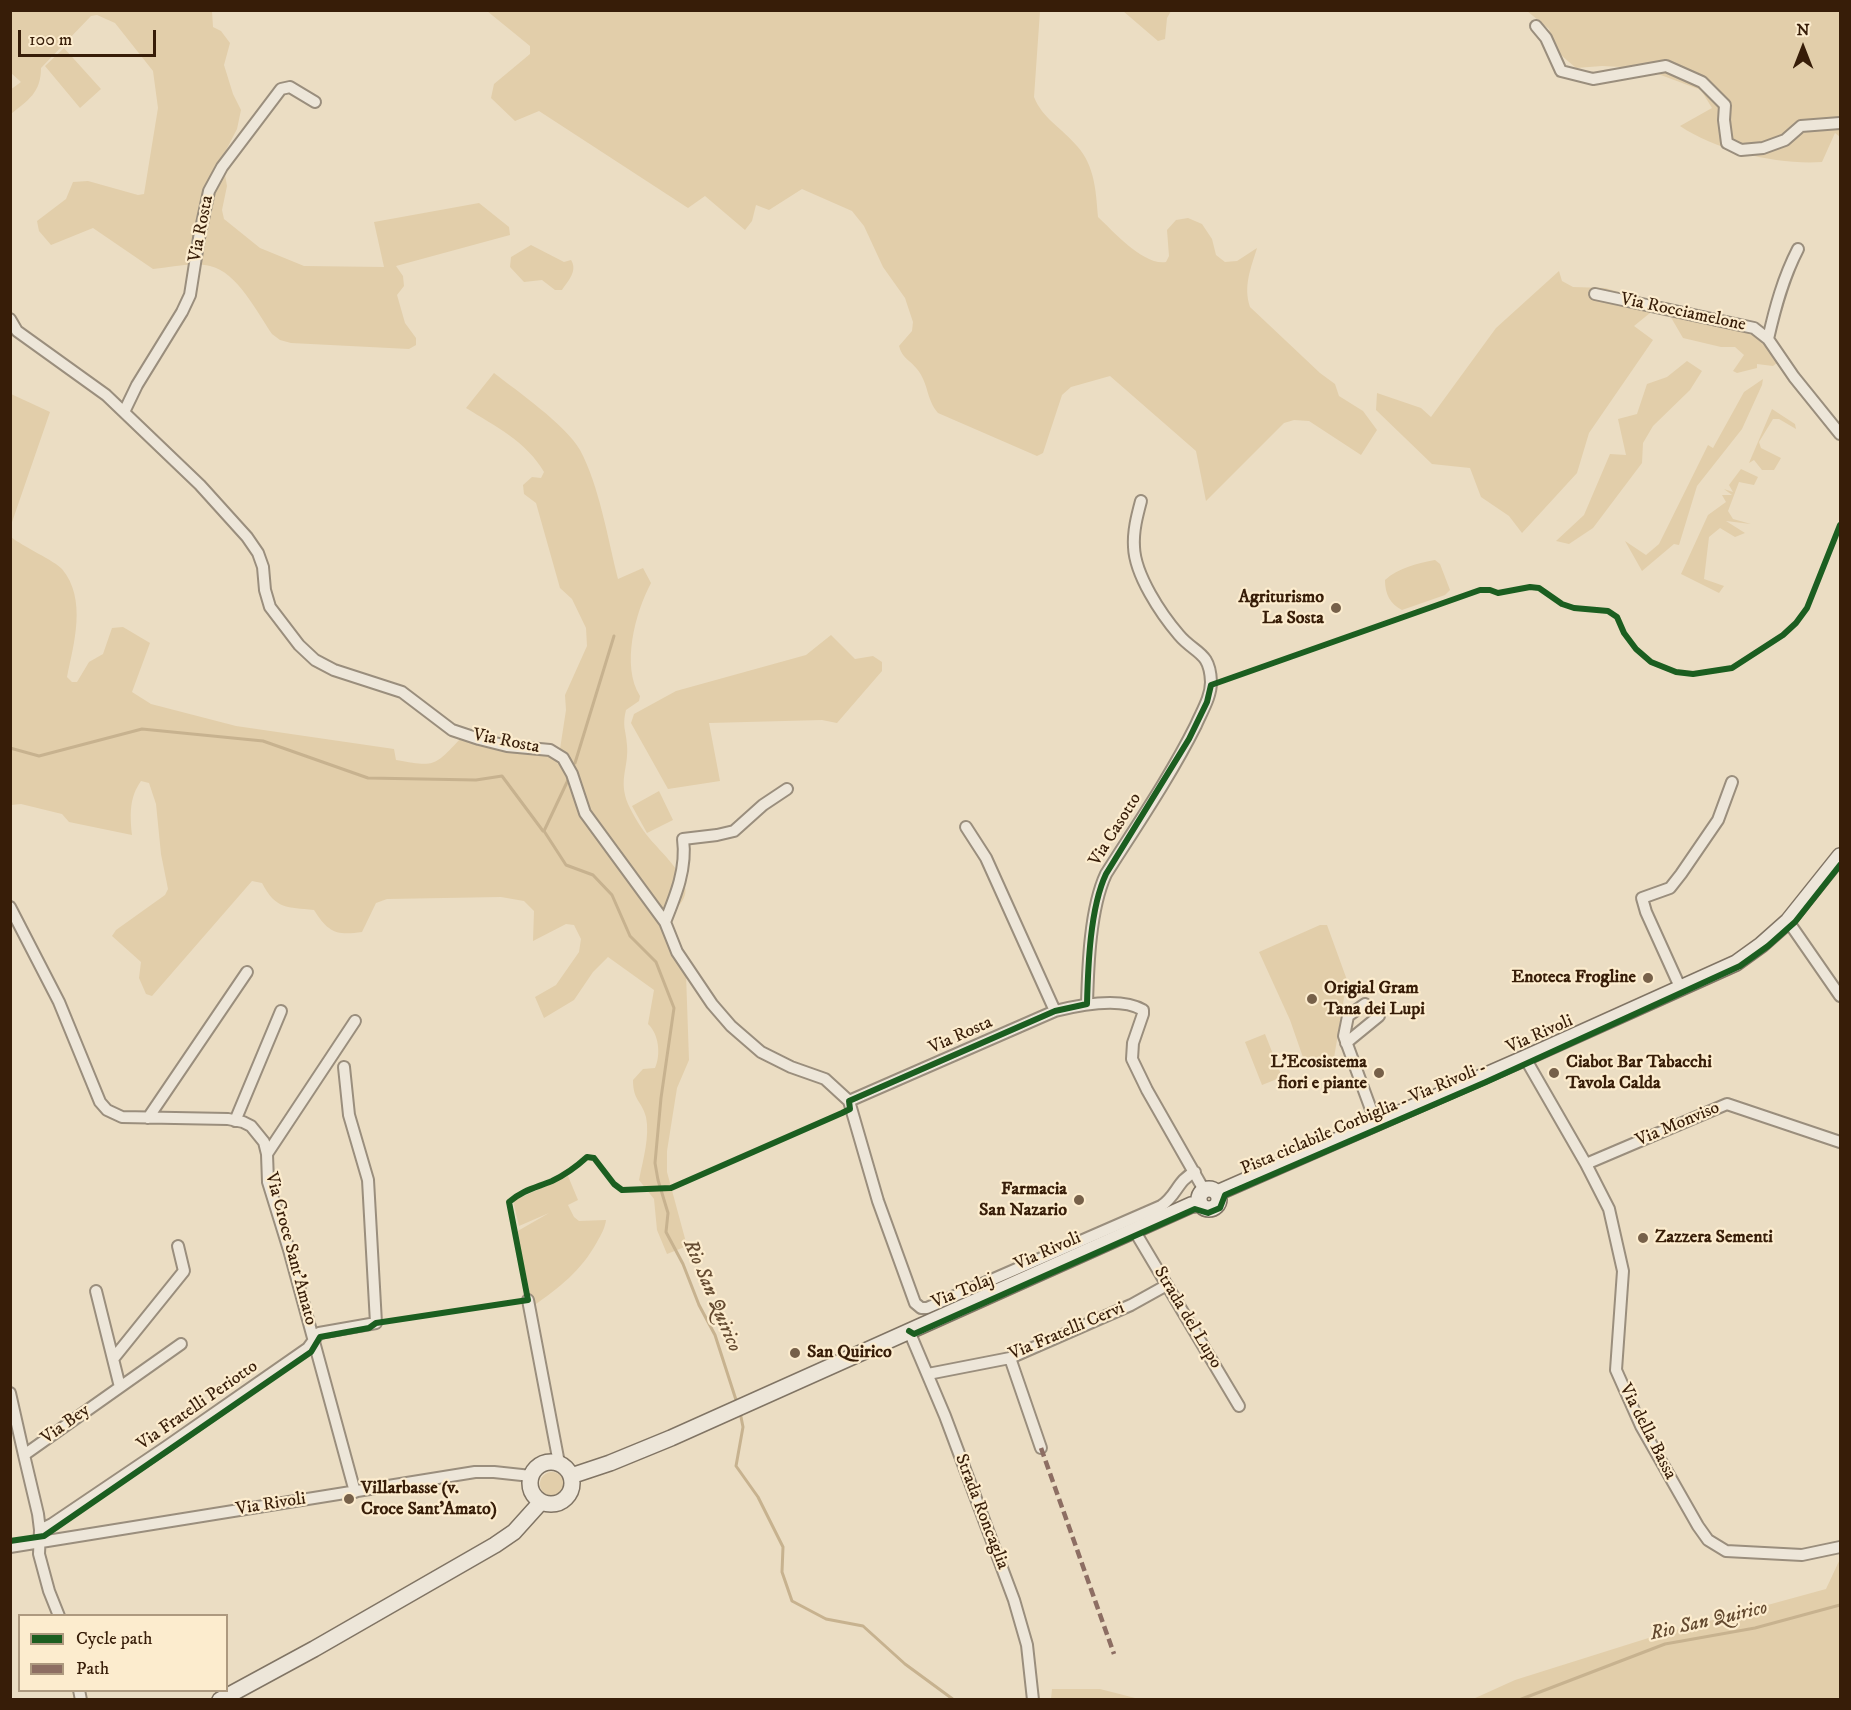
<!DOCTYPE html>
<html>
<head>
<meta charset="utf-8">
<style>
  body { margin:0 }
  #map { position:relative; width:1851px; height:1710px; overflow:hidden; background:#ebddc3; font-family:"IM FELL DW Pica",serif }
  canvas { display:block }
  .frame { position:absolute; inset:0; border:12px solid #371d08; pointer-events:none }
  .legend { position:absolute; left:18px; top:1614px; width:210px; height:78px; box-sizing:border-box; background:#fcecce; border:2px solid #ad997f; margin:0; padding:8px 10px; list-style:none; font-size:18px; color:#371d08 }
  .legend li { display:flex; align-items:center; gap:12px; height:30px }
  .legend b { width:30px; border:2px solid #ad997f }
  .north { position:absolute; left:1773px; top:18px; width:60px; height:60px; -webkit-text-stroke:4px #fcecce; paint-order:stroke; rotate:0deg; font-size:16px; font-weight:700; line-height:24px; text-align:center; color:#371d08 }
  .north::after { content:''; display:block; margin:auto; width:21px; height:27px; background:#371d08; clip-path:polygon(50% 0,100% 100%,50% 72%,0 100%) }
  .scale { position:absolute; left:18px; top:30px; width:138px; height:27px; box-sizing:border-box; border:3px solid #371d08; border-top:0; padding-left:8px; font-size:18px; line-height:21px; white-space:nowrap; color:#371d08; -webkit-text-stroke:4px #fcecce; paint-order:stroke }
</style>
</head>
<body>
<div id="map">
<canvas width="1851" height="1710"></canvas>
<div class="frame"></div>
<ul class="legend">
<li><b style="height:8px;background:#1b5e20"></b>Cycle path</li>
<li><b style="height:8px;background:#8d6e63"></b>Path</li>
</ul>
<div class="north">N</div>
<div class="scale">100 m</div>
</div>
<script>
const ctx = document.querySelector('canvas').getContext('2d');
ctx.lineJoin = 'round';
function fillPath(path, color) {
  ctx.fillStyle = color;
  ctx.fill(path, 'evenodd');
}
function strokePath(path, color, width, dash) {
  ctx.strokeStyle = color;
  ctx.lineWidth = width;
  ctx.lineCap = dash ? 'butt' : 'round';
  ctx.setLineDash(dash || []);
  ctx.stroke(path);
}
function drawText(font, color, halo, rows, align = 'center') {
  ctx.font = font + ' "IM FELL DW Pica",serif';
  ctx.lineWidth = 4.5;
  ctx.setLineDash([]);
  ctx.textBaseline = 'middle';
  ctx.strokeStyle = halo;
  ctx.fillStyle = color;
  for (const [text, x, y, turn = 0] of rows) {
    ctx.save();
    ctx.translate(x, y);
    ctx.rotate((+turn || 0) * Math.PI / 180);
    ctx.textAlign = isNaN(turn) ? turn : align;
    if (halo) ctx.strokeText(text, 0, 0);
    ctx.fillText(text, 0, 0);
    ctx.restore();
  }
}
fillPath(new Path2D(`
  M11,11H212L213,27L221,31L230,43L224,65L233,94L241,110L237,129L222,158L227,186L222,210L224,219L260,248L304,266L384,267L374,222L479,203L509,227L510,235L396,266L403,276L404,286L397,295L405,323L416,338V345L409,349L291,343L280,340L272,334C257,312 237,272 210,266C192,262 172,267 153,269L93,228L51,245L39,231L37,221L66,199L73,182L88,181L138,195L144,194L158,108L153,71L115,23L97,15L91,16L41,68C41,93 28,100 11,114L10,90L21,82L11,73Z
  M487,11H1040L1034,97C1042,118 1063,129 1077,146C1095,166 1096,192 1098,217C1113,231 1144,266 1166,262L1169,256L1167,230L1176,220L1188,218L1202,224L1212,239L1216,255L1225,262L1237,261L1257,248C1251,268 1243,286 1250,307L1320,373L1335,384L1339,396L1363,411L1377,430L1361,455L1309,421L1294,420L1284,423L1206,501L1196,451L1110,376L1071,387L1062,395L1043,453L1037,456L938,413C926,399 929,384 917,369C910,360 902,358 899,346L912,331L913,322L905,298L883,267L864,226L852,211L802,189L769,210L756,205L752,221L745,230L705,196L688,208L539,111L515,121L491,98L494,84L530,54V46Z
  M1123,11H1171L1167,18L1165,39L1158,41Z
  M1527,11H1840V137L1835,133L1822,162C1778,165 1717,151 1680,126L1712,108L1701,90L1642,68L1602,66L1576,68L1554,49L1549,29Z
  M64,48L101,89L80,108L45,66Z
  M531,245L564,262L571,260C578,271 568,281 562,290H555L542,280L524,282L510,267L511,257Z
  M1559,271L1562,281L1573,287L1605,288L1661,304L1634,326L1653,340L1589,433L1577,473L1522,533L1509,516L1481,497L1470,468L1432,464L1376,410L1377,393L1421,408L1431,417L1496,328Z
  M1669,314L1752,331L1769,348L1777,363L1773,366L1757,364V368L1737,373L1733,371L1744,355L1735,347H1721L1683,338Z
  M1687,361L1702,371L1690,390L1653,426L1643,443L1642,463L1593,528L1569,544L1556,541L1584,515L1610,454L1626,455L1618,419L1637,414L1647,384L1667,377Z
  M494,373C517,391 566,425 580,450C599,485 608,539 618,579L643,568L651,583C635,613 621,666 640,696L639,701L626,710C622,727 626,729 627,745C629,768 618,779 628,804C633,815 642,830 650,839C662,853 680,869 685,887C688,898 676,911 666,915L592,816C581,793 575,769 560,749L566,710L565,695L587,646L586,628L572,599L560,588L536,503L524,494L523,485L532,477L541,478L544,472C527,442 495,426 466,408Z
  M1763,379L1762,385L1742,429L1697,486L1679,545L1674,544L1642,571L1625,541L1646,555L1659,544L1708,445L1713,448L1744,392Z
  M11,394L50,412L11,525Z
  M1772,409L1795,424L1796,429L1779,419H1773L1759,442L1761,448L1781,458L1774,470H1762L1754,460L1749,463Z
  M1741,469L1758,477L1754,485L1739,482L1728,511L1733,519L1751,524L1726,521L1745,533L1735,537L1720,528L1709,537L1704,579L1724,586L1719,593L1681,574L1708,515L1726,502L1722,495H1732L1724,489L1733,492L1729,485Z
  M11,537C22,546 55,561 62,569C87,599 74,643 67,677L72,682H77L89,662L103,654L112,628L123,627L150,643L132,692L151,704L236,726L394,749L396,760C435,767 434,767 461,738L502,749L551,756L562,761L583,813L661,921L686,974L689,1060L677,1088L667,1151V1172L687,1246L667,1254L657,1230L654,1199L639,1180C643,1160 650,1136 646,1117C642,1101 633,1101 633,1080L643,1069L655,1068C661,1055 659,1034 648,1024L654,990L608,957L593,972L574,1000L544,1018L535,997L556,985L579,952L581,939L574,925L566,924L533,941L534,911L524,901L501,897L387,899L376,903L362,932C336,936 328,932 314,910C287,907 276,910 262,883L252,881L152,996L146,994L139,978L141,962L112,936L116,930L165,895L168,889L161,854L156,804L149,783L141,781C129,798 130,815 132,835L69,822L62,814L21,804L11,805Z
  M1435,560L1440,564L1450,590L1445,595L1402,610C1390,604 1385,594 1385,580C1398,568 1418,563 1435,560Z
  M831,635L855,659L873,656L882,662V671L837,723L822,720L709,723L720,781L668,789L631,723L634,714L676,691L806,655Z
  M659,791L673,820L647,833L632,806Z
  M1320,925H1327L1347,980L1334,1058L1306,1066L1290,1020L1259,952Z
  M1265,1034L1282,1077L1262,1085L1245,1042Z
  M568,1176L578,1200L568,1205L574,1217L579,1221L606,1220C605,1228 601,1235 597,1242C581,1271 559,1288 533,1306L516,1232L549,1213L519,1226L513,1201Z
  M540 1484a12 12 0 1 1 24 0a12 12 0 1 1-24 0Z
  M1840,1559V1699H1473L1515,1680L1658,1635L1826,1589Z
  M1052,1689H1100L1139,1699H1051Z`), '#e2ceaa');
strokePath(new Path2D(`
  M10,748L39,756L142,729L263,741L368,778L476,780L502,776L543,831
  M575,763L614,636
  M568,780L544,831L566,865L593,875L612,895L630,936L656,962L674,1008L661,1098L655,1163L658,1180L668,1213L666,1232L683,1264L699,1305L715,1335L737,1403
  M740,1412L743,1427L736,1466L758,1497L783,1547L782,1572L792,1601L826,1619L863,1626L905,1664L954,1700
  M1519,1700L1665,1644L1755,1628L1840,1605`), '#c7b28f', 3);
const street = new Path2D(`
  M1536,26L1546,38L1561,71L1593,79L1666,66L1702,82L1725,105L1724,120L1727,143L1741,150L1763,148L1785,140L1801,126L1840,123
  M1595,294L1754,328L1768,339L1794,377L1840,434
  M10,319L17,331L106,395L200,485L247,537L258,553L263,567L265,590L270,607L299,645L315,660L334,670L402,692L452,730L479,739L507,746L550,750L563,758L572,774L585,813L665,922L677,952L712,1004L731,1026L761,1052L791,1067L825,1079L849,1101
  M1768,339C1775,308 1783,278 1798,249
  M124,412L137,385L182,312L190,295L199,238L209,191L222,167L281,89L290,87L315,102
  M966,827L986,858L1055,1011
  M10,907L59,1002L100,1102L107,1110L122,1117L228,1119L243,1122L251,1126L264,1142L267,1154L268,1182L289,1250L355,1492
  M1788,921L1840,996
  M665,922C676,895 687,868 683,839L717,835L734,831L763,805L787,789
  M1680,987L1646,912L1642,898L1670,888L1681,874L1718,820L1732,782
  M1087,1004C1088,966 1090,908 1106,874C1137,825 1170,777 1196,725C1202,711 1211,697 1211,682C1210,651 1195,654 1179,635C1161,614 1135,575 1134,547C1133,531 1137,516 1141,501
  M1365,1004L1348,1016L1344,1036L1376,1123
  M1346,1043L1379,1016
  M1525,1058L1586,1164L1609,1209L1623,1271L1616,1370L1641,1426L1698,1526L1708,1540L1726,1551L1802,1555L1840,1547
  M849,1101L878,1201L915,1303L921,1308H927L1161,1206C1177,1196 1177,1180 1195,1172
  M849,1101L1055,1011C1079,1005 1121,997 1143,1010V1014L1133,1043L1132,1059L1147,1090L1204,1190
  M148,1118L247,972
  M235,1121L281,1011
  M267,1154L355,1021
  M1586,1164L1727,1104L1840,1142
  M1134,1230L1239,1406
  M96,1291L120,1387
  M528,1300L559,1463
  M909,1331L945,1416L1014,1600L1027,1645L1033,1700
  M1010,1358L1041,1448
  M113,1359L184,1271L178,1246
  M928,1374L1010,1358L1131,1305L1167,1285
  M10,1393L24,1455
  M40,1530L52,1524L166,1447L308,1348L319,1333L376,1323L368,1180L349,1115L344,1067
  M10,1547L475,1472H494L531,1476
  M59,1616L49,1591L39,1554L40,1530L38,1514L24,1455L181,1344
  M79,1690L81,1700`);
const secondary = new Path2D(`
  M1199 1199a10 10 0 1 1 20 0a10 10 0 1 1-20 0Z
  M1217,1193L1525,1058L1736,963L1761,945L1788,921L1840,856
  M530 1483a21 21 0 1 1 42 0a21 21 0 1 1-42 0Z
  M571,1476L610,1463L671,1438L1191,1205L1200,1204
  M220,1700L314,1649L495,1545L514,1532L541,1502`);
strokePath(street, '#9a8e7d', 14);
strokePath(secondary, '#807464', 18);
strokePath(street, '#ede6d9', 10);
strokePath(secondary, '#ede6d9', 15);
strokePath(new Path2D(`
  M1041,1448L1114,1654`), '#8d6e63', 4.5, [9, 4.5]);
strokePath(new Path2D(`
  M909,1331L914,1334L1195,1209L1208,1213L1220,1208L1225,1195L1486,1082L1740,966L1768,946L1795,922L1840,865
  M10,1541L44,1536L311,1352L320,1337L369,1328L376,1323L528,1300L509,1202C523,1190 535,1188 552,1181C565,1175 576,1167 587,1157L594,1158L614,1184L622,1190L671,1188L842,1113L850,1109L849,1101L1055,1011L1087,1004C1088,966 1090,908 1106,874L1189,739L1207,702L1211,685L1480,590H1490L1498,593L1530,587L1539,588L1562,604L1574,608L1608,611L1617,617L1624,633L1636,649L1651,662L1676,672L1693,674L1732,668L1783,635L1796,623L1807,608L1840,525`), '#1b5e20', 6);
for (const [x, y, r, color] of [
  [1336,608,6,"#766049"],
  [1648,978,6,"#766049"],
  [1312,999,6,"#766049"],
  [1379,1073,6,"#766049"],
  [1554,1073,6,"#766049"],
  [1079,1200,6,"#766049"],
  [1643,1238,6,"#766049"],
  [795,1353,6,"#766049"],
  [349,1499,6,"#766049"]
]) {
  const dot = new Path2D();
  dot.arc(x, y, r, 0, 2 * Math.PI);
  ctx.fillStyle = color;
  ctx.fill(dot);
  strokePath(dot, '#fcecce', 2);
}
drawText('18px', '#371d08', '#fcecce', [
  ["Via Rosta",202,229,-79],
  ["Via Rocciamelone",1683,313,12],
  ["Via Rosta",506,742,11],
  ["Via Casotto",1116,830,-58],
  ["Via Rivoli",1540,1035,-24],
  ["Via Rosta",961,1036,-24],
  ["Pista ciclabile Corbiglia - Via Rivoli -",1364,1119,-23],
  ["Via Monviso",1678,1125,-23],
  ["Via Croce Sant'Amato",290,1249,75],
  ["Via Rivoli",1048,1252,-24],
  ["Via Tolaj",963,1292,-22],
  ["Strada del Lupo",1187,1318,59],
  ["Via Fratelli Cervi",1067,1332,-23],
  ["Via Fratelli Periotto",198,1406,-35],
  ["Via Bey",66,1425,-36],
  ["Via della Bassa",1647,1432,63],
  ["Via Rivoli",271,1505,-9],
  ["Strada Roncaglia",981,1512,69]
]);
drawText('bold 18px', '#371d08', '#fcecce', [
  ["Agriturismo",1324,598,"right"],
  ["La Sosta",1324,619,"right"],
  ["Enoteca Frogline",1636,978,"right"],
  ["Origial Gram",1324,989],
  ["Tana dei Lupi",1324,1010],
  ["L'Ecosistema",1367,1063,"right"],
  ["fiori e piante",1367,1084,"right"],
  ["Ciabot Bar Tabacchi",1566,1063],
  ["Tavola Calda",1566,1084],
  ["Farmacia",1067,1190,"right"],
  ["San Nazario",1067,1211,"right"],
  ["Zazzera Sementi",1655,1238],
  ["San Quirico",807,1353],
  ["Villarbasse (v.",361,1489],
  ["Croce Sant'Amato)",361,1510]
], 'left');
drawText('italic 20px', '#644a30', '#fcecce', [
  ["Rio San Quirico",711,1296,67],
  ["Rio San Quirico",1709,1622,-13]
]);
</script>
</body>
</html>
